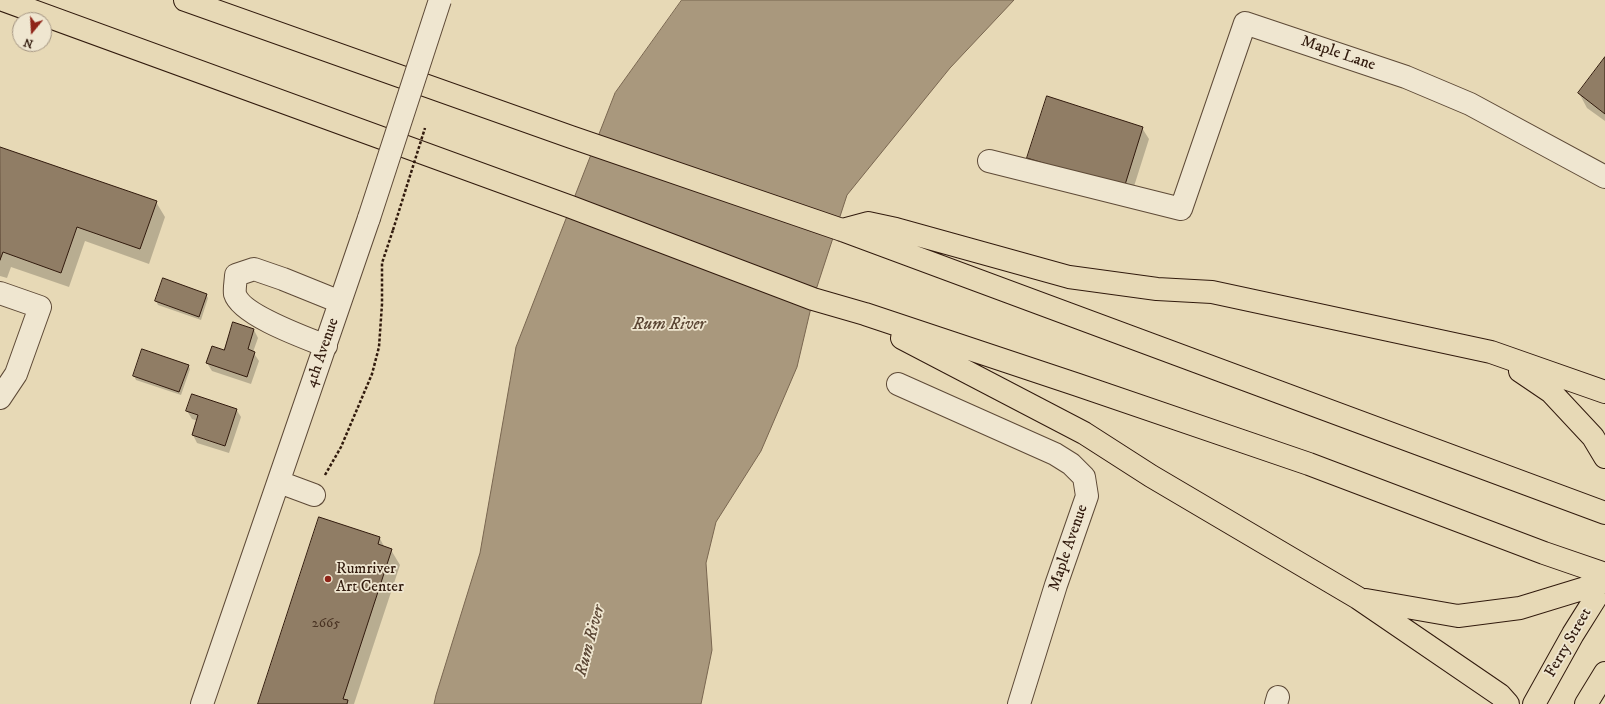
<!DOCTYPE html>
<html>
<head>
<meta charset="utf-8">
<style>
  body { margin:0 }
  #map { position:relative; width:1605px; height:704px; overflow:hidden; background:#e7d9b6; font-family:"IM FELL DW Pica",serif }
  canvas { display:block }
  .north { position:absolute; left:12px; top:12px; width:40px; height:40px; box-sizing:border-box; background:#efe6d0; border:1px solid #a39482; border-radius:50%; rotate:198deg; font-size:11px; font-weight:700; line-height:16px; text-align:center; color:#311a0d }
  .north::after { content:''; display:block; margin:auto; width:14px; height:18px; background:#8f2418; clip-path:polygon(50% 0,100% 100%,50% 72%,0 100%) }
</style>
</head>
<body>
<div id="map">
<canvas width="1605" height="704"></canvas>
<div class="north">N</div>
</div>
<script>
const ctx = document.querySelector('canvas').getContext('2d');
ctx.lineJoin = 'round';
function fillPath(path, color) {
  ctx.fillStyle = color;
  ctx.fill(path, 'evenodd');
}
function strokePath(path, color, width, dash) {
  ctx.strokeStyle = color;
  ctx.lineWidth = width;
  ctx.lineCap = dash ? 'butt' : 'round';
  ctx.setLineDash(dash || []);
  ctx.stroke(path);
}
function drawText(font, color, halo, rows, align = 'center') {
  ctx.font = font + ' "IM FELL DW Pica",serif';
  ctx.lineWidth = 3.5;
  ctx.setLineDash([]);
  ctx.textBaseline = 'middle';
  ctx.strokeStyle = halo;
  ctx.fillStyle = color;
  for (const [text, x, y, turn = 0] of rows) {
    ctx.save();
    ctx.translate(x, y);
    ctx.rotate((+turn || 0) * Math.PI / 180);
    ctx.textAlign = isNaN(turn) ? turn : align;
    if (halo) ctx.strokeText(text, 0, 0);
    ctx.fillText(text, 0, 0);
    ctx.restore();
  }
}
const water = new Path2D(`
  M682,0H1014L950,68L847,195L813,299L797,367L761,451L716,522L706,563L712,650L701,704H434L436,695L480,553L516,347L615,93Z`);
fillPath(water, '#a9987d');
strokePath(water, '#796650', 1);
fillPath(new Path2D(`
  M1605,58V121L1587,108L1579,93Z
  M1142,128L1149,139L1130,199L1035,170L1028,158Z
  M0,148L156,202L165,217L149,264L85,241L69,287L11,267L7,278L0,276Z
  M206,295L208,298L201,320L158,305L156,301Z
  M254,330L258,338L253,352L259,361L251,384L212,371L207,363Z
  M188,365L190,369L181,395L136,380L134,376Z
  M236,409L241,417L229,453L197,443L193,435L198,421L192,419L187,411Z
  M379,537L385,548L391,550L400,565L354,704H259Z`), '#0003');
const building = new Path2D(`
  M1605,57V114L1578,93Z
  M1047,96L1143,127L1124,188L1027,158Z
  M0,147L157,201L140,249L77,227L61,273L3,252L0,260Z
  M163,278L207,294L199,317L155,301Z
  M233,322L254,329L248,349L255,352L247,377L206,363L212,346L224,350Z
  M142,349L189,365L179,392L133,376Z
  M192,394L237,409L225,446L192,435L198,415L186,411Z
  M319,517L380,537L378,544L392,549L343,699L348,700L347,704H258Z`);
fillPath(building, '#907d65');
strokePath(building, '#311a0d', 1);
const minor = new Path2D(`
  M989,161L1181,209L1245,23L1406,77L1470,104L1605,177
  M0,293L40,307L16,374L0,398
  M326,346C306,338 241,315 235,294C234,289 236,280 236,275L254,269L283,279L340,302
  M898,384L1055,454L1071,464L1084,477L1087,496L1056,585L1019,704
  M279,482L314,495
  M202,704L369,218
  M1276,704L1278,697`);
const highway = new Path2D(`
  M3,0L571,207L813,299L865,314L1078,385L1309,464L1544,553L1605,574
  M185,0L571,137L842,230L1605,513
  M842,230L868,223L896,229L1069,277L1157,289L1212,292L1491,352L1605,392
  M902,338L1084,433L1151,476L1358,598L1500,695L1508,704
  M1520,371L1551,392L1593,437L1605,457
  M1366,600L1458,616L1520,608L1605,582
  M1534,704L1573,634L1605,583
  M1586,704L1605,673`);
strokePath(minor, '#5e4a37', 24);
strokePath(highway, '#311a0d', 24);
strokePath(new Path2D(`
  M325,475L341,447L372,374L379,347L382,304V263L393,230`), '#311a0d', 2.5, [3, 2]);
strokePath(minor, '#efe6d0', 22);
strokePath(highway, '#e7d9b6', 22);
const minorBridge = new Path2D(`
  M369,218L440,0`);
strokePath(minorBridge, '#5e4a37', 24, []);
strokePath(new Path2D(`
  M393,230L425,128`), '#311a0d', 2.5, [3, 2]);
strokePath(minorBridge, '#efe6d0', 22);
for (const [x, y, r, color] of [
  [328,579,4,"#8f2418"]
]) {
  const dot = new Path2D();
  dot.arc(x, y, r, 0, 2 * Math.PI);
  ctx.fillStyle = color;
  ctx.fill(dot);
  strokePath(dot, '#efe6d0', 1.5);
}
drawText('14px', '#493323', null, [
  ["2665",326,624]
]);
drawText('16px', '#311a0d', '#efe6d0', [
  ["Maple Lane",1338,54,19],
  ["4th Avenue",323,353,-71],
  ["Maple Avenue",1069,548,-71],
  ["Ferry Street",1569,643,-60]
]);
drawText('16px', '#311a0d', '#efe6d0', [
  ["Rumriver",336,570],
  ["Art Center",336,588]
], 'left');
drawText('italic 17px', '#5b4634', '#efe6d0', [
  ["Rum River",669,325],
  ["Rum River",591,641,-75]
]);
</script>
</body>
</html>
